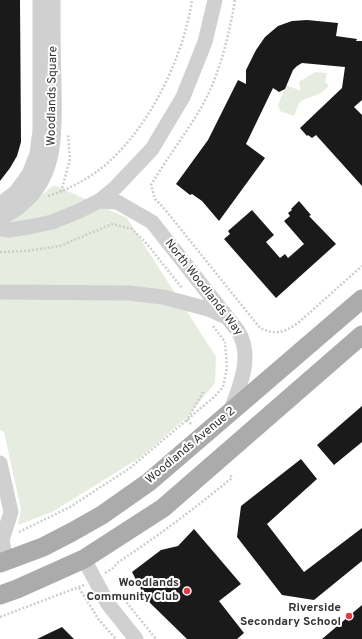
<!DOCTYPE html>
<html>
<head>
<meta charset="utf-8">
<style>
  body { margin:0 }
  canvas { display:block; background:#fff }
</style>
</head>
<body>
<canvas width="362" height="639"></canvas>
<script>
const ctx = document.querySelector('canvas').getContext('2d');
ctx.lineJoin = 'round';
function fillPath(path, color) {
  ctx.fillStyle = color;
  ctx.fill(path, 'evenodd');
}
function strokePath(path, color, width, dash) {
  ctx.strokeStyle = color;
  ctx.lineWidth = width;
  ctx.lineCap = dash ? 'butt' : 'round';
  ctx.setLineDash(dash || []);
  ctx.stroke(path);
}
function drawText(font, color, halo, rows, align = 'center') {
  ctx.font = font + ' Overpass,sans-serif';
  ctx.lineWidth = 4;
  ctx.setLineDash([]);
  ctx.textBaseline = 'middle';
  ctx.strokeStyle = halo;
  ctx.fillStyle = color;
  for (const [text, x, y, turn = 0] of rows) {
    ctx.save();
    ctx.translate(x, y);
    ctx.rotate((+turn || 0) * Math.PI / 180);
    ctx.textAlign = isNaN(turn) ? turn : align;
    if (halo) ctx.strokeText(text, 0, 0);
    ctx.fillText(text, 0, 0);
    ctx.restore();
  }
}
fillPath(new Path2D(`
  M315,72L327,73L325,82L329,86L321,93L303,100L299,103L294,116L280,111L278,105L286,85L301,91L299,82Z
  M54,185L127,218L216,357L215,383L186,418L141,457L52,512L18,525L21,509L4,432L0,430V229Z`), '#e6ecdf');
fillPath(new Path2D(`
  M0,0H20L21,142L17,156L10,168L0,181Z
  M307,20L338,23L336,36L357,39L356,41H362V100L354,107L362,115V186L316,135L312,138L308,135L307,136L300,128L342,88L345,67L302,63L297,66L293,70L285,89L279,92L273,88L246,144L265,158L219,221L202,201L192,194L190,195L176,184L208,140L238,80L246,84V70L256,50L265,37L278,26L292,21Z
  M299,201L311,215L309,216L336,244L276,298L224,239L230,234L228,231L252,210L274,235L266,242L280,258L285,254L288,258L304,244L284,221L290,216L288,213L292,210L291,209Z
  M362,406V442L334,465L317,445Z
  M301,459L317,479L267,524L304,572L362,528V561L314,600L282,595L237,537L241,506Z
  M194,529L241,584L219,601L244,633L237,639H187L146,599L132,572L161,550L178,546Z
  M362,605V639H322Z
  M62,627L74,639H37Z`), '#1a1a1a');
strokePath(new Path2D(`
  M235,0C228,40 219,78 198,113C183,137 166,160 151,185L155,199L163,207L260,328C277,336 284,332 298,323L362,266
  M61,192L70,159L68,134
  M48,196C64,191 78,184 92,175C144,140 183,61 192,0
  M0,252L26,251L60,246L112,224L132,229L147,244L182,288
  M213,326L225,342
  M191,424L187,420L203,392
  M19,532L70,507L130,468L214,397L223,387L227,368L225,342
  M105,573L113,568L117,563C157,537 195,508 232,478L230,474
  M79,588L99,620L116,639
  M119,593L156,639
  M0,617L84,585`), '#cdcdcd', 2.5, [2, 2]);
strokePath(new Path2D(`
  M99,201L117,202L152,222L238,331C254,357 239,387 230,413
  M0,204L16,192L29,174L37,154L40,130V0
  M0,218C11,214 20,207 28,199C59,168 54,123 54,83C53,55 53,28 53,0
  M0,229L9,230L29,227L52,222L77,212L99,201L115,188L152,149L183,97L205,42L215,0
  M0,292L129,293L163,297L208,309L226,317
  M0,463L11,512L2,540L6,561
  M84,559L108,604L136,639`), '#d0d0d0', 15);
strokePath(new Path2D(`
  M0,563L43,547L72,532L102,515L149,482L362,299
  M0,595L17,589L84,559L163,508L362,335`), '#ababab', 19);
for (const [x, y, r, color] of [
  [187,591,4,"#e63946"],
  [349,616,4,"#e63946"]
]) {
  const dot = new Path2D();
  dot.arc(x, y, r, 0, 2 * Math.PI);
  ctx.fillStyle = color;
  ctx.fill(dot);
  strokePath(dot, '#fff', 1.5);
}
drawText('12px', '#333', '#fff', [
  ["Woodlands Square",53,96,-89],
  ["North Woodlands Way",203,288,52],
  ["Woodlands Avenue 2",191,446,-40]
]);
drawText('bold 12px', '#333', '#fff', [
  ["Woodlands",179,584],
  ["Community Club",179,598],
  ["Riverside",341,609],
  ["Secondary School",341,623]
], 'right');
</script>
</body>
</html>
